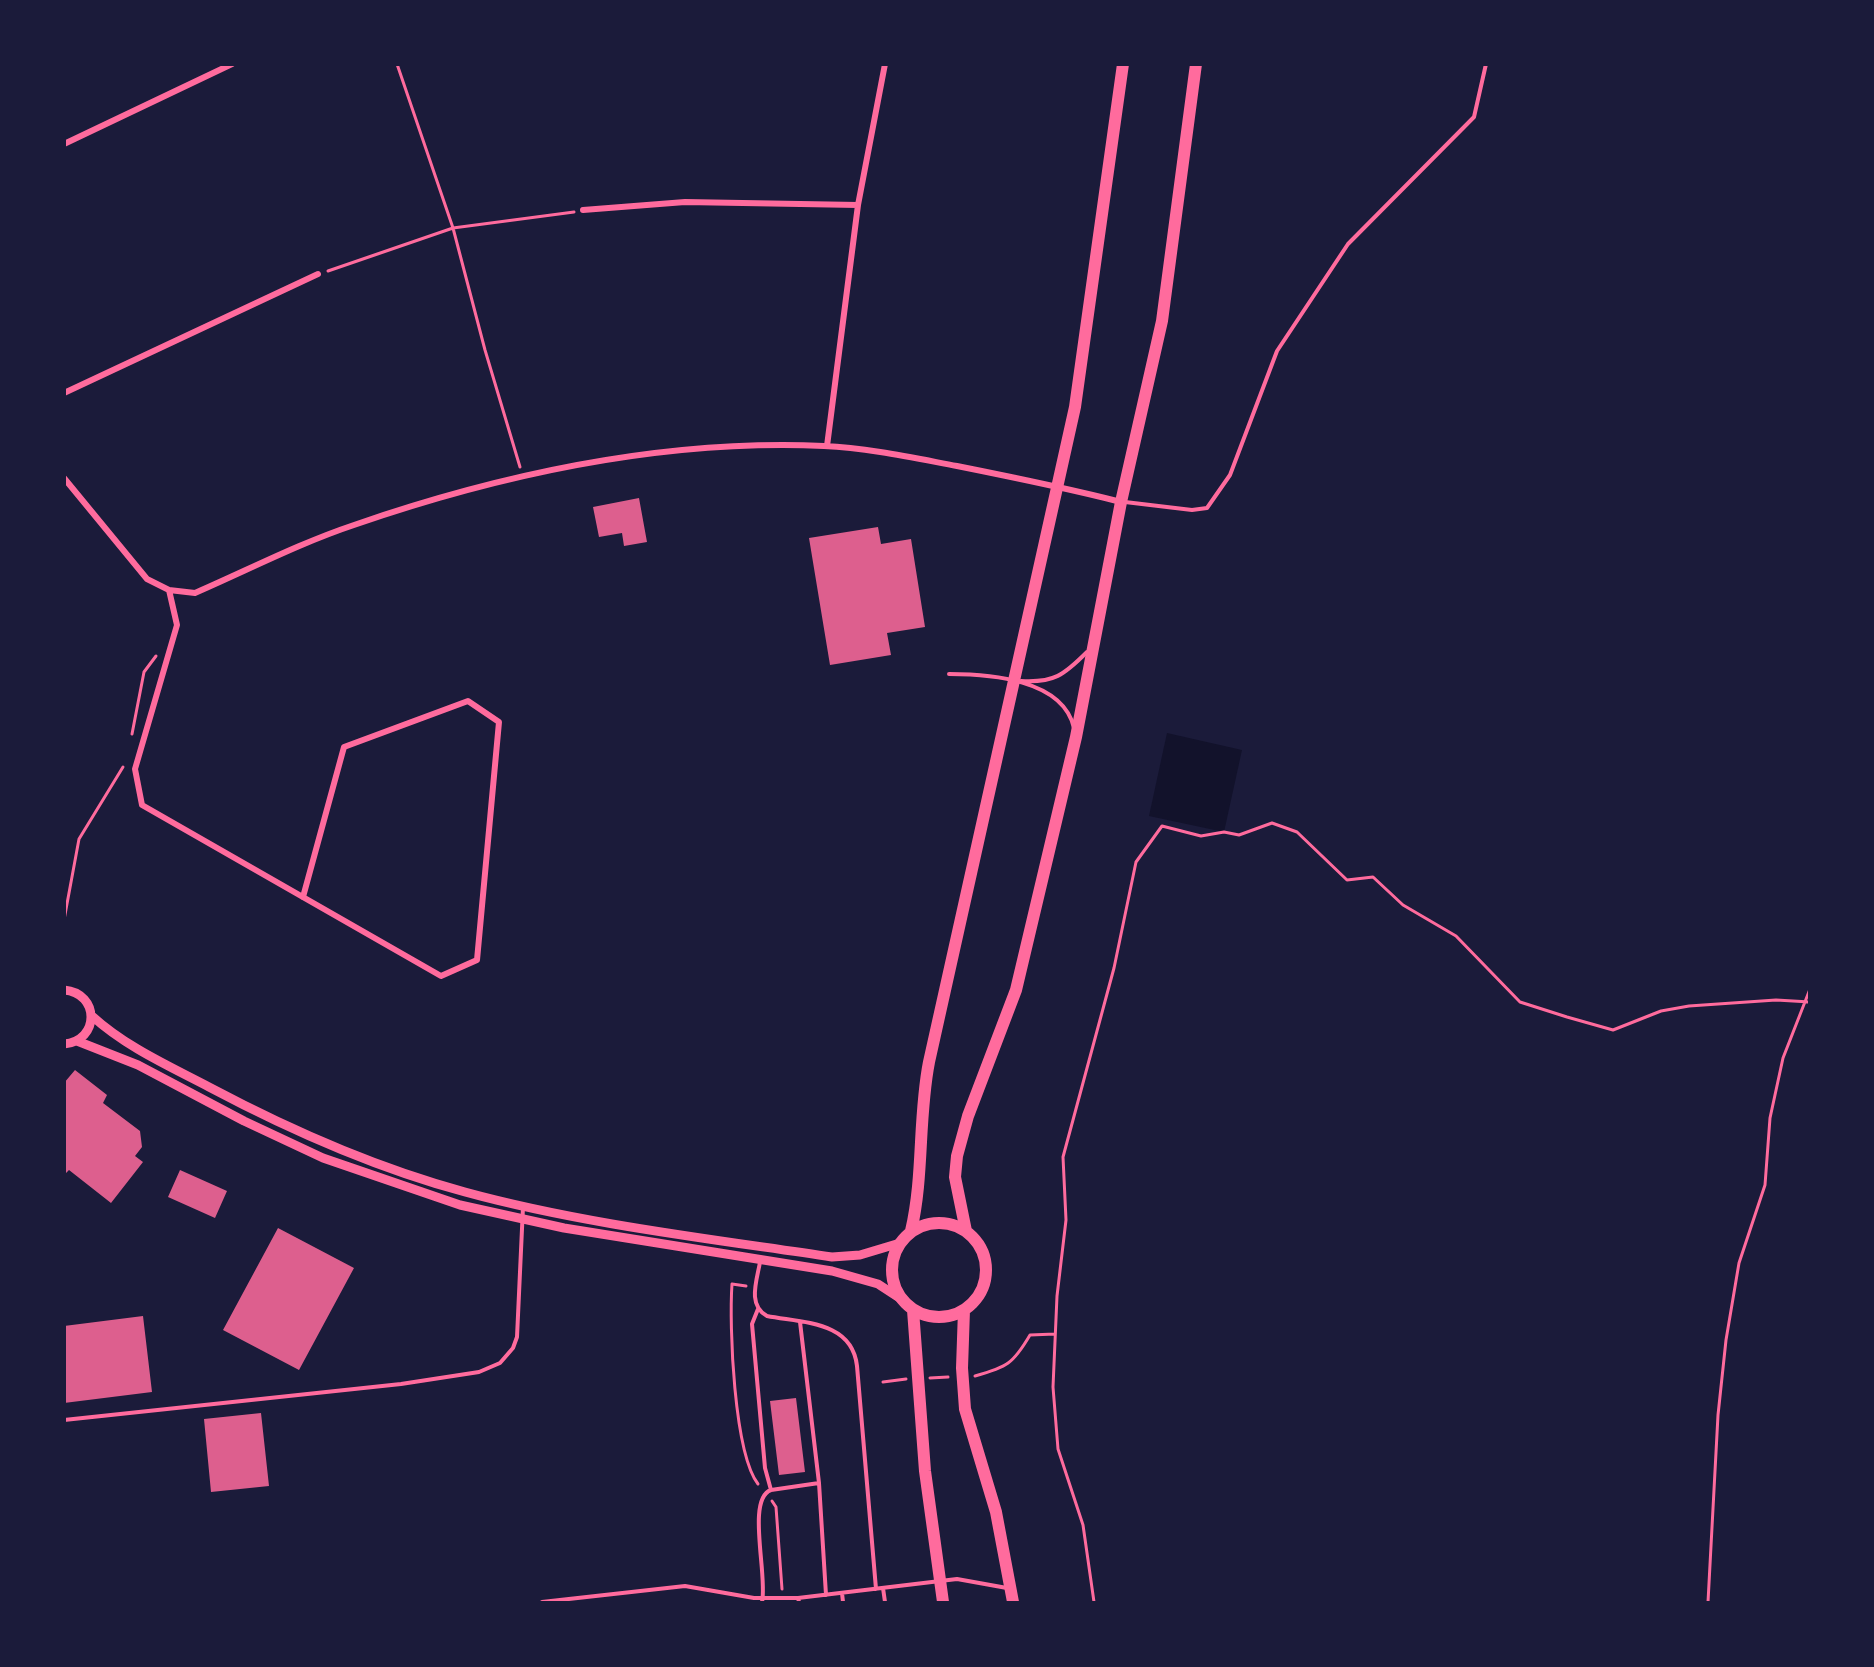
<!DOCTYPE html>
<html>
<head>
<meta charset="utf-8">
<style>
  body { margin:0 }
  #map { position:relative; width:1874px; height:1667px; overflow:hidden; background:#1b1b3a; font-family:"IBM Plex Serif",serif }
  canvas { display:block }
  .frame { position:absolute; inset:0; border:66px solid #1b1b3a; pointer-events:none }
</style>
</head>
<body>
<div id="map">
<canvas width="1874" height="1667"></canvas>
<div class="frame"></div>
</div>
<script>
const ctx = document.querySelector('canvas').getContext('2d');
ctx.lineJoin = 'round';
function fillPath(path, color) {
  ctx.fillStyle = color;
  ctx.fill(path, 'evenodd');
}
function strokePath(path, color, width, dash) {
  ctx.strokeStyle = color;
  ctx.lineWidth = width;
  ctx.lineCap = dash ? 'butt' : 'round';
  ctx.setLineDash(dash || []);
  ctx.stroke(path);
}
fillPath(new Path2D(`
  M1167,733L1242,750L1224,832L1149,816Z`), '#12122b');
fillPath(new Path2D(`
  M639,498L647,542L624,546L622,533L599,537L593,507Z
  M878,527L881,544L911,539L925,627L887,633L891,655L830,665L809,538Z
  M75,1070L107,1095L103,1103L140,1131L142,1147L135,1156L143,1162L111,1203L69,1170L64,1175V1083Z
  M180,1170L227,1191L215,1218L168,1197Z
  M278,1228L354,1268L299,1370L223,1330Z
  M143,1316L152,1392L64,1403V1326Z
  M796,1398L805,1472L779,1475L770,1401Z
  M261,1413L269,1486L211,1492L204,1419Z`), '#dd5f8e');
strokePath(new Path2D(`
  M397,64L453,228L485,350L520,467
  M328,271L453,228L574,212
  M132,734L144,672L156,656
  M64,920L79,839L123,767
  M746,1286L732,1284C729,1326 734,1453 758,1484
  M975,1376C1007,1367 1013,1364 1030,1335L1055,1334
  M930,1378L948,1377
  M883,1382L906,1379
  M772,1501L776,1507L782,1589
  M1094,1602L1083,1525L1058,1449L1053,1387L1057,1296L1066,1220L1063,1157L1114,968L1136,862L1162,826L1201,836L1224,832L1239,835L1272,823L1297,832L1347,880L1373,877L1403,905L1456,936L1520,1002L1567,1017L1613,1030L1661,1011L1689,1006L1776,1000L1810,1002
  M1708,1602L1718,1415L1726,1340L1739,1263L1765,1185L1770,1118L1783,1058L1810,989`), '#ff6b9d', 3);
strokePath(new Path2D(`
  M1125,502L1192,510L1207,508L1230,475L1277,351L1348,244L1474,117L1486,64
  M949,674C989,674 1063,679 1074,728
  M1021,681C1054,683 1064,675 1087,652
  M760,1262C757,1280 747,1305 767,1316C803,1323 852,1321 857,1366L876,1589
  M758,1309L752,1324L765,1468L771,1490
  M800,1322L819,1483L826,1595
  M64,1420L401,1384L479,1372L500,1363L513,1348L517,1337L523,1207
  M883,1588L885,1602
  M842,1593L843,1602
  M542,1602L685,1586L754,1598H798
  M762,1602C768,1576 746,1499 771,1490L819,1483
  M799,1602L798,1598L957,1579L1007,1588`), '#ff6b9d', 4);
strokePath(new Path2D(`
  M64,144L232,64
  M583,210L685,202L858,205
  M64,393L318,274
  M827,446L858,205L885,64
  M64,478L147,579L169,590L195,593C248,570 300,543 354,525C505,473 664,439 824,446C868,448 914,458 957,466C1012,477 1067,488 1121,502
  M169,590L177,625L135,769L142,805L441,976L477,960L499,722L468,701L344,747L303,897`), '#ff6b9d', 6);
strokePath(new Path2D(`
  M64,990C100,993 100,1041 64,1044
  M92,1016C126,1047 169,1066 209,1087C290,1130 376,1168 465,1192C582,1224 712,1239 832,1257L860,1255L900,1243
  M77,1041L138,1065L244,1121L323,1158L460,1205L564,1228L832,1271L878,1284L901,1299`), '#ff6b9d', 9);
strokePath(new Path2D(`
  M892 1270a47 47 0 1 1 94 0a47 47 0 1 1-94 0Z
  M911,1231C924,1176 918,1118 929,1062L1075,407L1123,64
  M966,1231L955,1177L957,1156L968,1116L1016,990L1076,737L1121,502L1162,321L1196,64
  M913,1310L925,1471L943,1602
  M964,1310L962,1368L965,1409L996,1512L1013,1602`), '#ff6b9d', 12);
</script>
</body>
</html>
